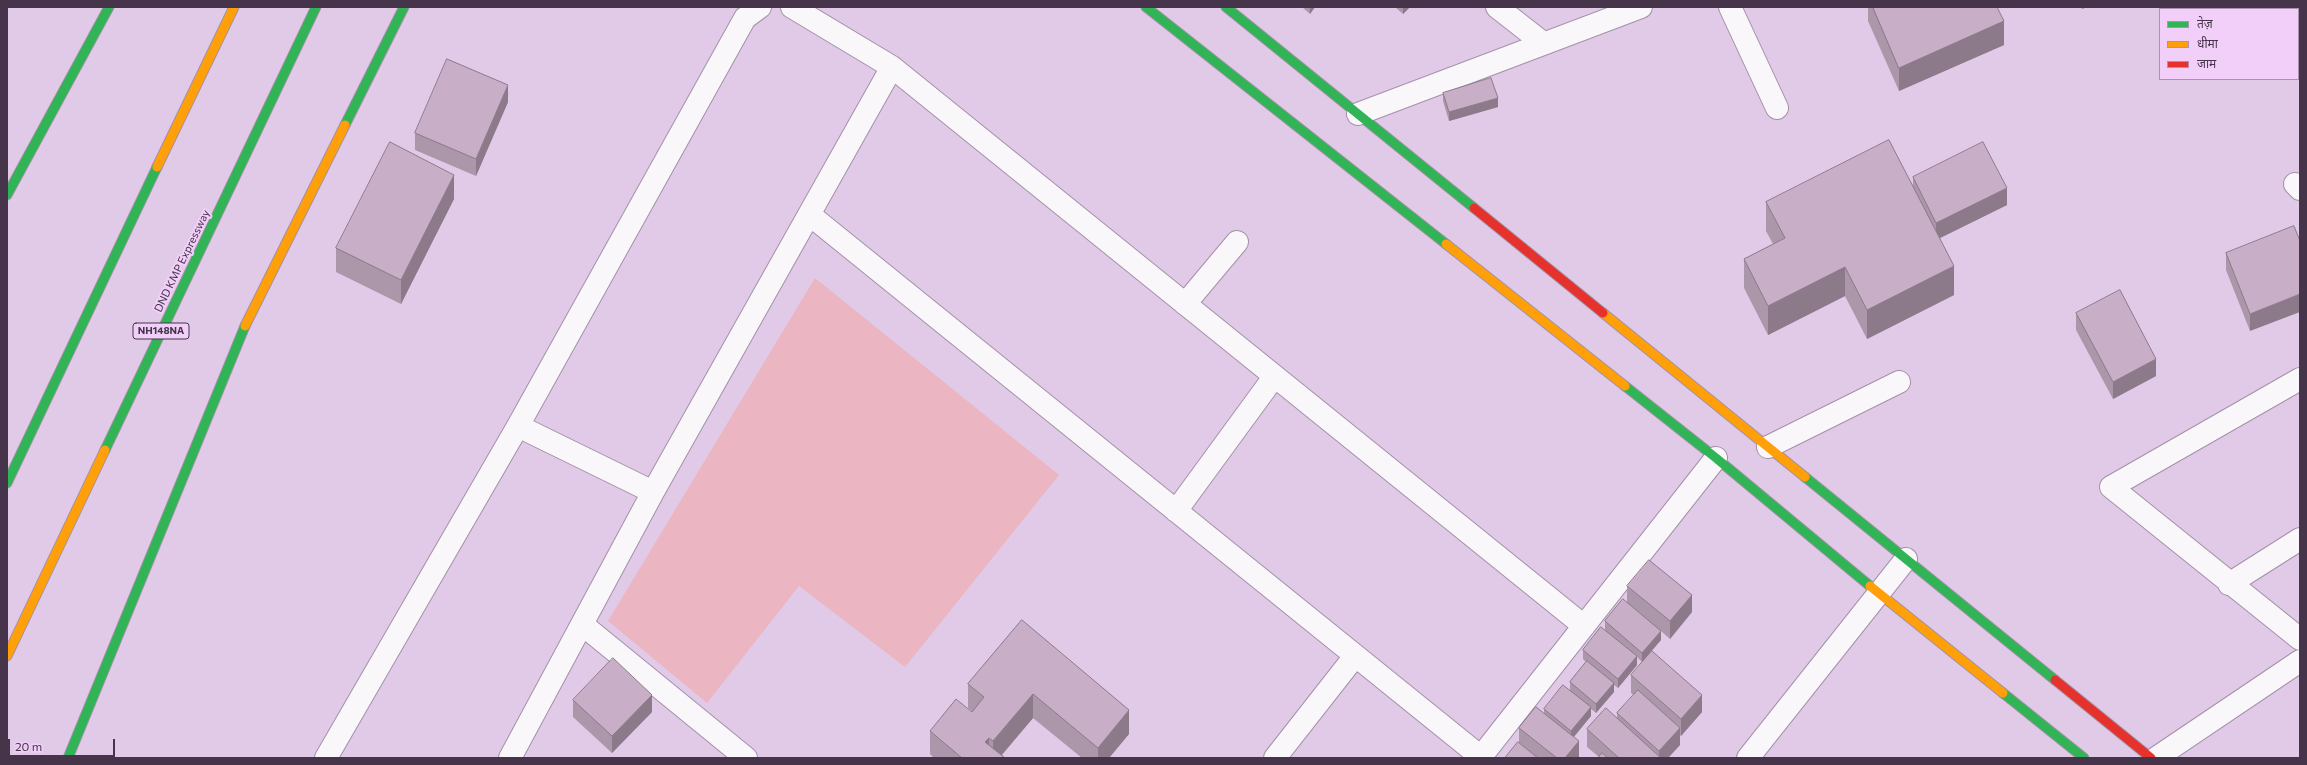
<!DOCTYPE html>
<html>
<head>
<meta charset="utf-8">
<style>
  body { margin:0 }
  #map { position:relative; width:2307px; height:765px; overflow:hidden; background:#e1cae7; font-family:Commissioner,"Noto Sans Devanagari",sans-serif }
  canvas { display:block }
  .frame { position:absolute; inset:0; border:8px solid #46344a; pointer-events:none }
  .legend { position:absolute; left:2159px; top:8px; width:140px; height:72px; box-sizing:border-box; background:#f1cff9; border:1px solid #ad91b3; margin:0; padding:5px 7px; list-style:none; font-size:12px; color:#46344a }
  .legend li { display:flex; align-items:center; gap:8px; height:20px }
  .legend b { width:20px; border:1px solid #ad91b3 }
  .scale { position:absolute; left:8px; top:739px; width:107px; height:18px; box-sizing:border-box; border:2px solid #46344a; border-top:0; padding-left:5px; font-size:12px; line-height:14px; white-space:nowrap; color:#46344a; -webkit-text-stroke:3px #f1cff9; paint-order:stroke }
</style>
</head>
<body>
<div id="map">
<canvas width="2307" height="765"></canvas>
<div class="frame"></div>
<ul class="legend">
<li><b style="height:5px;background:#30b455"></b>तेज़</li>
<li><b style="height:5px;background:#ff9f0a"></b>धीमा</li>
<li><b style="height:5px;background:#e5322d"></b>जाम</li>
</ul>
<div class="scale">20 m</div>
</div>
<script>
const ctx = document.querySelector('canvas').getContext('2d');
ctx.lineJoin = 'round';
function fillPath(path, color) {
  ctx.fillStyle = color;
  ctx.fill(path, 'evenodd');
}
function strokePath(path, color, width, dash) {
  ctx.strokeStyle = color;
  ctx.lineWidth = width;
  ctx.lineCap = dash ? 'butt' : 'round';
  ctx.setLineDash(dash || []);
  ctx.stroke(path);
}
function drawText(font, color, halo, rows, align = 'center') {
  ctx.font = font + ' Commissioner,sans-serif';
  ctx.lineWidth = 4;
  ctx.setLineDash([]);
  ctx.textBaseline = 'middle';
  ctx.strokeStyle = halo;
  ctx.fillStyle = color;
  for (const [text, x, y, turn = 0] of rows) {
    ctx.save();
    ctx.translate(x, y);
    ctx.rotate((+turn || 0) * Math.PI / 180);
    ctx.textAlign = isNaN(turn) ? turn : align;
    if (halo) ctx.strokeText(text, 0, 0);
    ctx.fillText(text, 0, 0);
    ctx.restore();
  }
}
fillPath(new Path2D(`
  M815,278L1059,475L905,667L799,586L707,703L608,621Z`), '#ebb5c1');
const street = new Path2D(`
  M792,7L892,67L1584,626
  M1497,7L1543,43
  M1730,7L1777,108
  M1358,114L1641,7
  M2295,184L2300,189
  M810,215L1481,757
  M1185,304L1237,242
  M2300,379L2111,487L2300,639
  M518,426L653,492
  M1768,447L1899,382
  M1176,511L1274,377
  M2229,584L2300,539
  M583,625L746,758
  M326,758L518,426L745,18L760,7
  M510,758L653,492L892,67
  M1275,758L1355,656
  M1480,758L1716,458
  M1748,758L1906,559
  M2156,758L2300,661`);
const fast = new Path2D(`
  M1146,7L1446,244
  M1226,7L1474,208
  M345,125L404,7
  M7,195L109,7
  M1625,386L1716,458L1870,586
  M105,450L316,7
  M1805,477L2055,680
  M7,483L157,167
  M2003,693L2084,758
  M68,758L245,326`);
const slow = new Path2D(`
  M157,167L234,7
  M1446,244L1625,386
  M1603,313L1805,477
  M245,326L345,125
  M1870,586L2003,693
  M7,656L105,450`);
const jam = new Path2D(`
  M1474,208L1603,313
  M2055,680L2151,758`);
strokePath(street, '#a391a7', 24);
strokePath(fast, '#a391a7', 11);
strokePath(slow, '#a391a7', 11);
strokePath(jam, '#a391a7', 11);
strokePath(street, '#faf7fb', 22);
strokePath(fast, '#30b455', 9);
strokePath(slow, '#ff9f0a', 9);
strokePath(jam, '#e5322d', 9);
fillPath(new Path2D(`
  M1302,7H1315L1310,14Z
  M1395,7H1410L1403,14Z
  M1868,7H1997L2004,45L1899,91L1868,21Z
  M2258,7H2300V78L2298,75V9H2259Z
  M1443,93L1498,107L1449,121L1443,101Z
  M508,102L476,176L415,150V133Z
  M1913,177L2007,205L1940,238L1954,295L1867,339L1845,296L1768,335L1744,288V259L1773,244L1766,231V202L1913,186Z
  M454,199L401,304L336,272V248Z
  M2300,241L2250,331L2226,270V253Z
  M2076,313L2156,376L2113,399L2076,330Z
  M1627,586L1692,612L1670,639L1661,631V640L1642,662L1637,657V665L1618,688L1614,685V692L1596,713L1591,709V716L1574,737L1579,758H1505L1519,743V728L1544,713V709L1570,691V682L1586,662L1583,659V650L1605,630V621L1627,603Z
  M1022,620L1129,734L1109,758H1082L1033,718L1002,755L1005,758H934L930,754V731L972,711L968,708V684Z
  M1631,675L1702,712L1681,736L1680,735V745L1668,758H1598L1599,757L1587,747V729L1617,718V713L1634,695L1631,693Z
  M573,700L652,712L612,753L573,717Z`), '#ac96aa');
fillPath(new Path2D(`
  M1310,7H1315L1310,14Z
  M1403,7H1410L1403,14Z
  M2082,7H2087L2082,9Z
  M2004,21V45L1899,91V68Z
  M508,85V102L476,176V159Z
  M1498,98V107L1449,121V112Z
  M454,175V199L401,304V280Z
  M2007,188V205L1936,240V223Z
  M1954,266V295L1867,339V310Z
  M1845,267V296L1768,335V306Z
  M2300,294V312L2250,331V314Z
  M2156,359V376L2113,399V382Z
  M1692,595V612L1670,639V621Z
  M1661,631V640L1642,662V653Z
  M1637,656V665L1618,688V679Z
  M1614,683V692L1596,713V704Z
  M1033,694V718L999,758H993V741Z
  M652,695V712L612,753V736Z
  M1702,695V712L1681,736V719Z
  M1591,707V716L1571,740V731Z
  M1129,710V734L1109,758H1098V748Z
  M1680,728V745L1668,758H1659V751Z
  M989,738V758L985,742Z
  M1579,741V758H1565Z`), '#8c7a8b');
const building = new Path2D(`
  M1873,7H1997L2004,21L1899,68Z
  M2275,7H2300V49L2298,46V9H2276Z
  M447,59L508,85L476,159L415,133Z
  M1491,78L1498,98L1449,112L1443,93Z
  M1889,140L1954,266L1867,310L1845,267L1768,306L1744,259L1785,238L1766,202Z
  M390,142L454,175L401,280L336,248Z
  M1983,142L2007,188L1936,223L1913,177Z
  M2294,226L2300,241V294L2250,314L2226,253Z
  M2120,290L2156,359L2113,382L2076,313Z
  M1649,560L1692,595L1670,621L1627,586Z
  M1623,599L1661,631L1642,653L1605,621Z
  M1022,620L1129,710L1098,748L1033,694L993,741L989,738L985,742L1005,758H962L930,731L956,699L972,712L984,697L968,684Z
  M1601,627L1637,656L1618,679L1583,650Z
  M1652,651L1702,695L1681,719L1631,675Z
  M613,658L652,695L612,736L573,700Z
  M1587,661L1614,683L1596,704L1570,682Z
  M1563,685L1591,707L1571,731L1544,709Z
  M1638,690L1680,728L1659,751L1617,713Z
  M1536,707L1579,741L1565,758H1557L1519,728Z
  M1606,708L1661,758H1619L1587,729Z
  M1518,742L1538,758H1505Z
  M1602,753L1608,758H1598Z`);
fillPath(building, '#c8aec6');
strokePath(building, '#8c7a8b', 1);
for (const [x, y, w] of [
  [161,331,56]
]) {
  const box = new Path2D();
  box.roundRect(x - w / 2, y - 8, w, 16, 3);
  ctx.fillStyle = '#f1cff9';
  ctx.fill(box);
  strokePath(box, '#46344a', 1);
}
drawText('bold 10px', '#46344a', null, [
  ["NH148NA",161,331]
]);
drawText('11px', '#46344a', '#f1cff9', [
  ["DND KMP Expressway",182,261,-64]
]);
</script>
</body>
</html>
